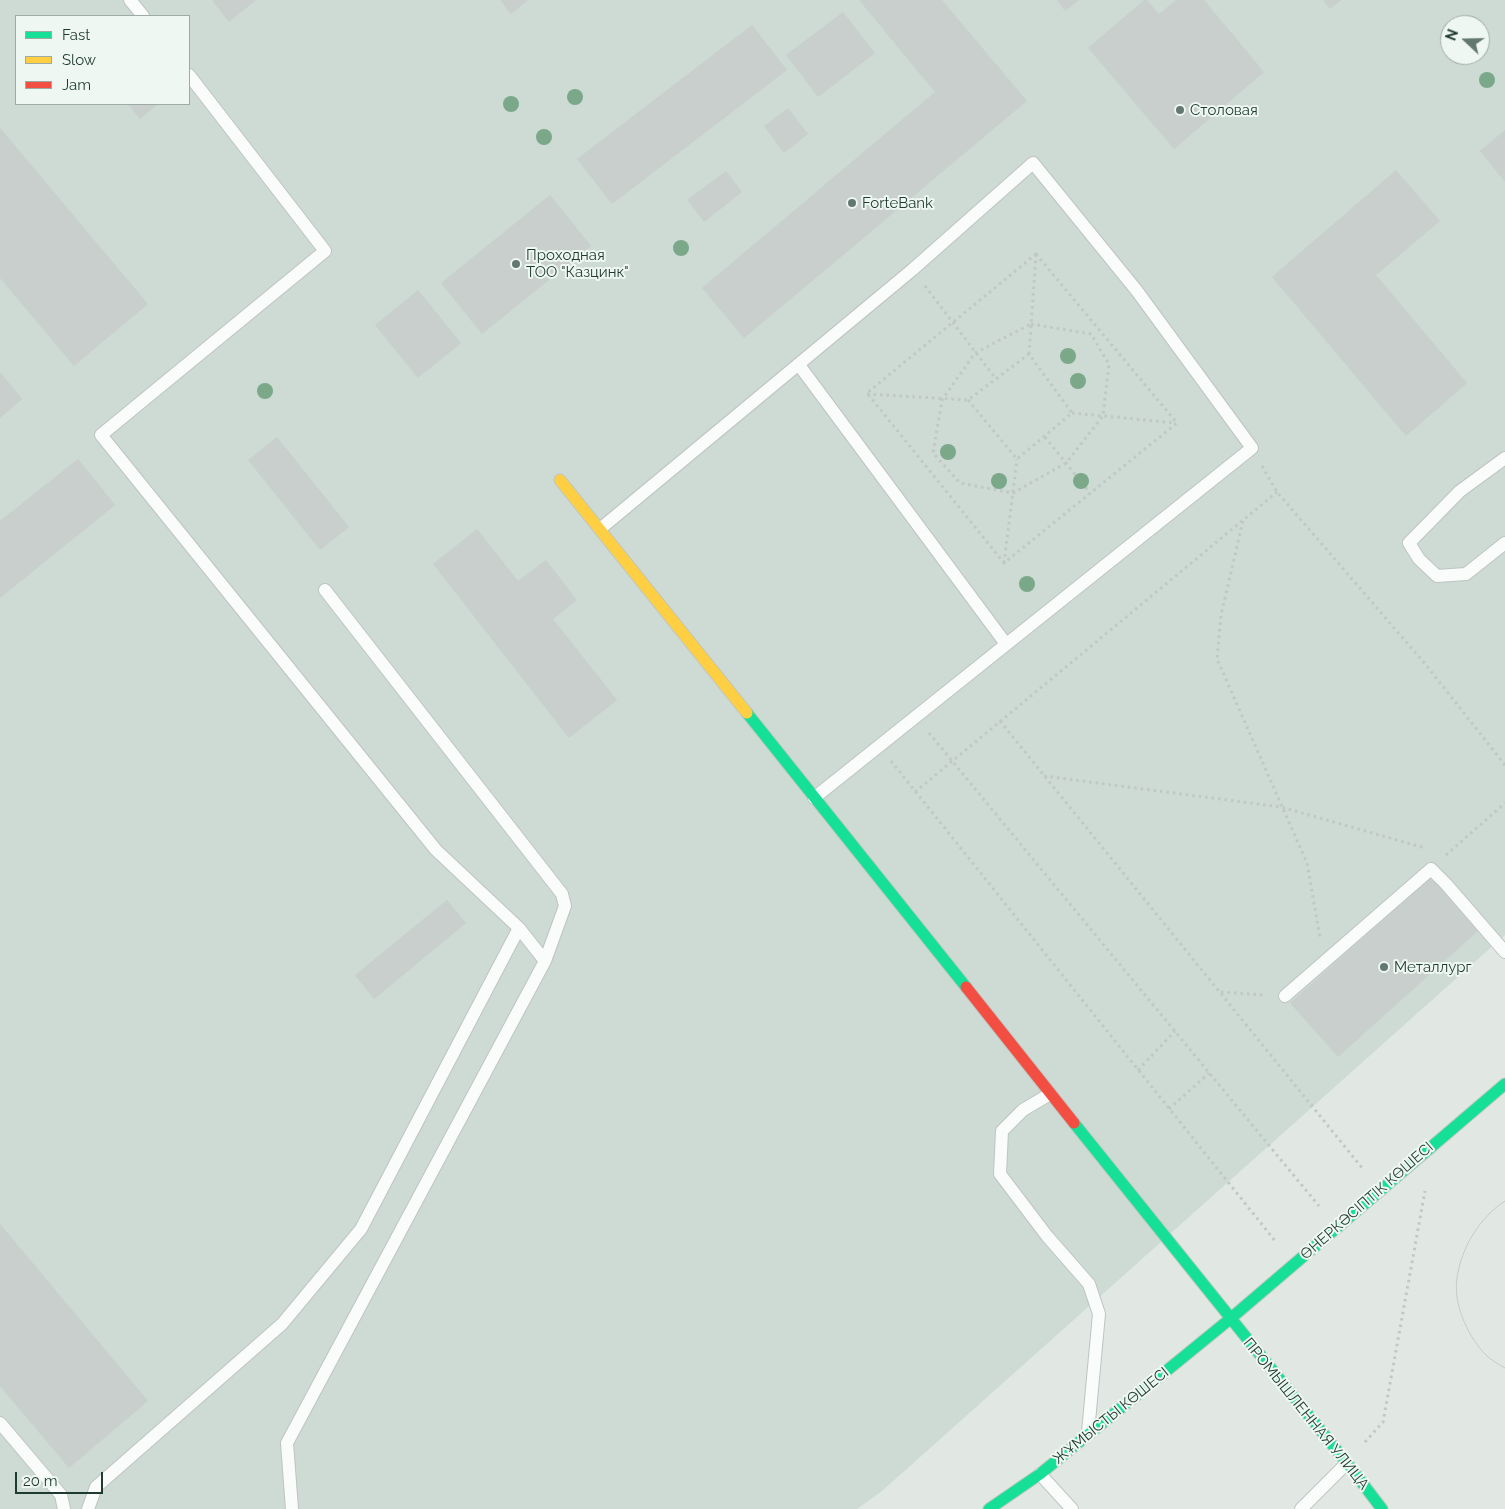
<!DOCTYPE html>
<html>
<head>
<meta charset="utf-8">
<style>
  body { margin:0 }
  #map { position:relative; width:1505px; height:1509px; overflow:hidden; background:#e1e8e4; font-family:Raleway,sans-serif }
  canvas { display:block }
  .legend { position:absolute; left:15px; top:15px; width:175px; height:90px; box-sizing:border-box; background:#eff7f2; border:1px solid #9caca5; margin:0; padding:6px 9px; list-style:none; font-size:15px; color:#1f3b31 }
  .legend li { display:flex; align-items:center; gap:10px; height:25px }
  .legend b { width:25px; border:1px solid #9caca5 }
  .north { position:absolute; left:1440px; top:15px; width:50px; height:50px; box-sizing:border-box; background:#eff7f2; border:1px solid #9caca5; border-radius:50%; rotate:291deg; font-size:14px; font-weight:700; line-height:20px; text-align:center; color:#1f3b31 }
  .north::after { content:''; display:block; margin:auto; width:18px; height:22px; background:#637870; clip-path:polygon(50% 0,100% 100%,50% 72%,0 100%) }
  .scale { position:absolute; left:15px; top:1472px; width:88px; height:22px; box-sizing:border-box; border:2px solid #1f3b31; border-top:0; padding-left:6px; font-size:15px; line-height:18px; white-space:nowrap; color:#1f3b31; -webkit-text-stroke:4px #eff7f2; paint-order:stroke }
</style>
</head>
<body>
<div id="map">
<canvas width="1505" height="1509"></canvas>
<ul class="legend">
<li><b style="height:6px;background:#16e098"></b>Fast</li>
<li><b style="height:6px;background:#ffcf43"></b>Slow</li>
<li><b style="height:6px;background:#f24e42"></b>Jam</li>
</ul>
<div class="north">N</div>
<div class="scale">20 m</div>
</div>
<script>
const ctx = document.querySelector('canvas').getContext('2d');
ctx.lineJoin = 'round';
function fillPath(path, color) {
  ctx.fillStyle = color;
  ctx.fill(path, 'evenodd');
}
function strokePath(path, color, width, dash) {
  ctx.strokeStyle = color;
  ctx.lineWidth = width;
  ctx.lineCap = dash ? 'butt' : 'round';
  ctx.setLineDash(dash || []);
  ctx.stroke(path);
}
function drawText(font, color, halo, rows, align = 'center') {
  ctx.font = font + ' Raleway,sans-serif';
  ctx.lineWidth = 4;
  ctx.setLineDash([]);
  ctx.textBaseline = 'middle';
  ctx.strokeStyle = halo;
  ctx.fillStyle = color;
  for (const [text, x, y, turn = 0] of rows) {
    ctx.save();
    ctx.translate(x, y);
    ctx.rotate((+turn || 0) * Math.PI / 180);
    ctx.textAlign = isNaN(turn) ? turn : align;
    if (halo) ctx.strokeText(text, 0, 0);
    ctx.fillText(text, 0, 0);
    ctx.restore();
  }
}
fillPath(new Path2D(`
  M0,0H1505V935L882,1491L857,1509H0ZM16,16H189V104H16ZM1450,25H1480V55H1450Z`), '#cedad4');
fillPath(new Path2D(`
  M212,0H256L229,22Z
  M500,0H528L511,14Z
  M859,0H942L1027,101L744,338L702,288L935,92Z
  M1057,0H1079L1065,11Z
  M1144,0H1147L1159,14L1176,0H1204L1264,72L1174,149L1088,48Z
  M1323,0H1341L1330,9Z
  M843,12L875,53L818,97L786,55Z
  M752,25L787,70L612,204L577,159Z
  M128,104H158L140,119Z
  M788,108L808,134L784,153L764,126Z
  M0,128L148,304L74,366L0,278Z
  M1505,130V182L1480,151Z
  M1396,170L1440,221L1376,275L1467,383L1406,436L1272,277Z
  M726,171L742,192L704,222L687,200Z
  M550,195L591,246L482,334L441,283Z
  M418,290L461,343L418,378L375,325Z
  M0,372L22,399L0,418Z
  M277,437L349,527L320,550L248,460Z
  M78,459L115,505L0,598V521Z
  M477,529L518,581L546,560L577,600L553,619L617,700L569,738L433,564Z
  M1431,877L1479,930L1338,1057L1290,1003Z
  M447,900L466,923L374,999L355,975Z
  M0,1224L148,1401L69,1468L0,1386Z`), '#c8cfcc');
const lane = new Path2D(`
  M130,0L143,16
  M189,75L325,251L101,435L436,850L519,928L545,961L287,1443L292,1509
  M799,365L1006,644
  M1505,458L1460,491L1409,543L1419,559L1437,576L1466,574L1505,543
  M600,529L912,270L1033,163L1137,291L1252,448L814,798
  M325,590L562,894L565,906L545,961
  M1285,996L1431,869L1446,884L1505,952
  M1050,1094L1023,1110L1002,1131L1000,1174L1047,1236L1089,1284L1099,1314L1088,1432
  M0,1423L61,1495L64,1509
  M1040,1474L1072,1509
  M88,1509L96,1487L282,1324L361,1229L519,928
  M1301,1509L1347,1463`);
const fast = new Path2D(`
  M747,713L966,987
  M1074,1123L1347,1463L1382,1509
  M989,1509L1040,1474L1230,1319L1505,1084`);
const slow = new Path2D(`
  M560,480L747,713`);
const jam = new Path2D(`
  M966,987L1074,1123`);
strokePath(lane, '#bec5c1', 14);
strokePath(fast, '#bdc6c1', 13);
strokePath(slow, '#bdc6c1', 13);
strokePath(jam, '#bdc6c1', 13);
strokePath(new Path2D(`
  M1036,254L1177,423L1004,563L867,393Z
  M925,286L996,379
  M1031,324L1091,334L1109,364L1103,416L1066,463L1013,493L960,483L933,453L942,400L975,353Z
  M1029,354L1036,255
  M867,394L968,400L1029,354L1072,413L1017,459L968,400
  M1072,413L1176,423
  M1045,437L1090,493
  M1262,466L1277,492L1426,665L1505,765
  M1243,521L1221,615L1217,659L1307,863L1320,937
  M1004,563L1017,459
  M1000,721L1363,1169
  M929,733L1319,1206
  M891,761L1276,1242
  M1044,776L1281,807L1425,848
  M915,792L1277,492
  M1446,855L1505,803
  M1221,992L1264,995
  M1138,1070L1175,1031
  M1169,1109L1209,1073
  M1365,1442L1383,1422L1425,1191`), '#bfc8c5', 3, [2.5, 4]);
strokePath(lane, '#fafcfb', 12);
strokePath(fast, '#16e098', 11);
strokePath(slow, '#ffcf43', 11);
strokePath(jam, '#f24e42', 11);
strokePath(new Path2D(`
  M1505,1201C1480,1217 1461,1248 1457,1278C1453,1303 1467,1334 1483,1352C1489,1359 1498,1364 1505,1368`), '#c6cac8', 1);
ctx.fillStyle = '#7ba889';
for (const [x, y] of [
  [1487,80],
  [575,97],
  [511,104],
  [544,137],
  [681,248],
  [1068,356],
  [1078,381],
  [265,391],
  [948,452],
  [999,481],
  [1081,481],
  [1027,584]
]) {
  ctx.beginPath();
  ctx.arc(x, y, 8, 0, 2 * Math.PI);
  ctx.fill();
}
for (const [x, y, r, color] of [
  [1180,110,5,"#637870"],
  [852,203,5,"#637870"],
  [516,264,5,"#637870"],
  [1384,967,5,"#637870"]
]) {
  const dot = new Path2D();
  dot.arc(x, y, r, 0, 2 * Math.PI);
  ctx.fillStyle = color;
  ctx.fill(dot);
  strokePath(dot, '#eff7f2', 2);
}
drawText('15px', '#1f3b31', '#eff7f2', [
  ["Столовая",1190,110],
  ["ForteBank",862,203],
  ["Проходная",526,255],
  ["ТОО \"Казцинк\"",526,272],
  ["Металлург",1394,967]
], 'left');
drawText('15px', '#1f3b31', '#eff7f2', [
  ["ӨНЕРКӘСІПТІК КӨШЕСІ",1367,1201,-41],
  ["ПРОМЫШЛЕННАЯ УЛИЦА",1306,1414,51],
  ["ЖҰМЫСТЫ КӨШЕСІ",1111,1416,-39]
]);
</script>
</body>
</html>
